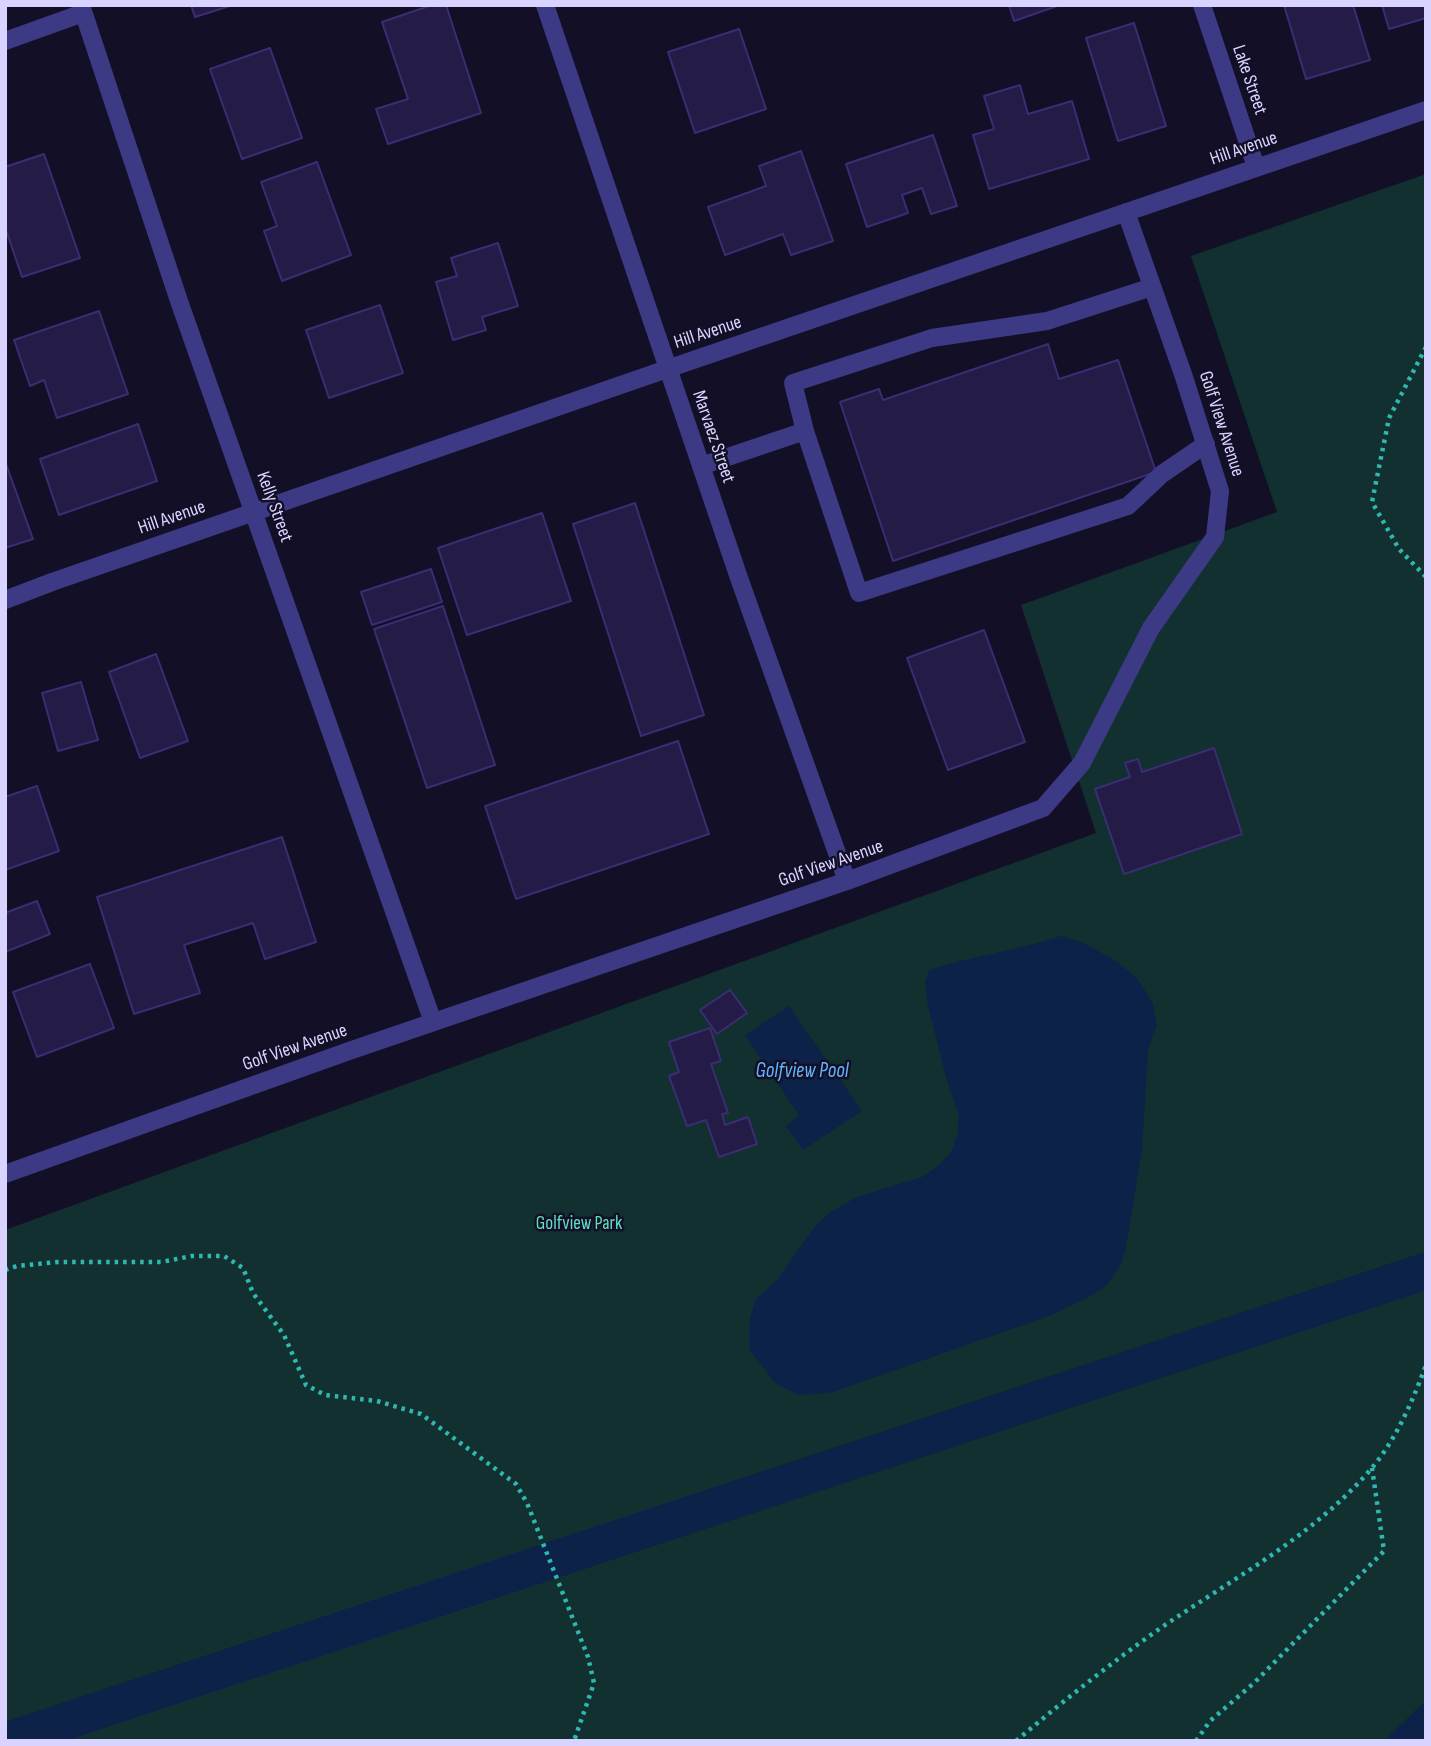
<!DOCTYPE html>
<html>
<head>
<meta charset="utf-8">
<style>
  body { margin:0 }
  #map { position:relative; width:1431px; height:1746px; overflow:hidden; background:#130f26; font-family:"Sofia Sans Condensed",sans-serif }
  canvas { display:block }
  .frame { position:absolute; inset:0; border:7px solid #d9d4ff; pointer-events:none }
</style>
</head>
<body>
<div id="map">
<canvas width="1431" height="1746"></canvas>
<div class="frame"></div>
</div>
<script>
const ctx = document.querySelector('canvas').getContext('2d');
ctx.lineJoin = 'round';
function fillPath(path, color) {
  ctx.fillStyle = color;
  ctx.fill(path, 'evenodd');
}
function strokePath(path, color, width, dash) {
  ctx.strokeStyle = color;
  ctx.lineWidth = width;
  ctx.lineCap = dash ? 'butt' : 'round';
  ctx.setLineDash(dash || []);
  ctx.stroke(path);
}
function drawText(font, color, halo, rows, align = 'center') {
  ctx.font = font + ' "Sofia Sans Condensed",sans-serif';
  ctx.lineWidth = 5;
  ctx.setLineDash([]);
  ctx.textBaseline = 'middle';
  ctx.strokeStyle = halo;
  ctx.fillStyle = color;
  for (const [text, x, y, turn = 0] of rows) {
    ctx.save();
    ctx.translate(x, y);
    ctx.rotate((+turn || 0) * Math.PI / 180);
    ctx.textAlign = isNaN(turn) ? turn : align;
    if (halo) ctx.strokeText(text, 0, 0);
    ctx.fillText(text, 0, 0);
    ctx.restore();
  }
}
fillPath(new Path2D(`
  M1426,174V1741H5V1230L1096,833L1021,605L1277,512L1191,256Z`), '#12302f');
fillPath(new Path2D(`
  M1061,936L1084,943L1116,961L1137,978L1153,1003L1157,1025L1148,1050L1142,1149L1126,1247L1121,1265L1106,1286L1085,1299L1049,1316L830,1393L799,1395L775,1383L749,1349L750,1318L756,1299L776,1281L815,1226L832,1211L857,1197L922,1177L939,1165L951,1152L957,1136L959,1115L946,1078L928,1006L925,983L929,970C972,956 1018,950 1061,936Z
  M789,1006L862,1111L803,1150L786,1126L799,1115L745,1035Z
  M1426,1700V1741H1384Z`), '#0c2248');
strokePath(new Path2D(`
  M6,1741L1426,1271`), '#0c2248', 37);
const building = new Path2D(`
  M191,5H233L195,17Z
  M432,5H446L481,113L388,144L376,109L408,99L382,22Z
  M1009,5H1060L1014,21Z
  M1284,5H1353L1370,60L1306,79Z
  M1382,5H1426V18L1389,29Z
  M1134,23L1166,126L1118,141L1086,38Z
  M739,29L766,109L695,133L668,52Z
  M270,48L302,138L242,159L210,69Z
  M1020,85L1028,114L1072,101L1089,159L989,189L973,135L994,129L984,96Z
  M933,135L957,206L931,214L922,188L902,195L908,213L867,227L846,164Z
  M801,151L833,241L791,255L783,234L725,255L708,207L766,186L759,166Z
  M44,154L80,258L22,277L5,227V167Z
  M317,162L351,255L282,281L264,231L277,226L261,182Z
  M498,243L518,306L482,317L486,330L453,340L436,282L457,276L451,258Z
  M380,305L403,373L329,398L306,330Z
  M99,311L128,394L57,418L44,380L30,386L14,340Z
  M1048,344L1059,379L1118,360L1156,472L893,561L840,402L879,389L883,400Z
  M138,424L157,481L59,515L40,459Z
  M5,461L33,539L5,548Z
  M635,503L704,715L641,736L573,524Z
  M542,513L571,601L467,635L438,548Z
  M431,569L442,602L372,625L361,592Z
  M443,606L495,765L427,788L374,629Z
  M984,630L1025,742L948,770L907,658Z
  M156,654L188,741L140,758L109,672Z
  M81,682L98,740L58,751L42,693Z
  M678,741L709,834L516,899L485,806Z
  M1214,748L1242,834L1124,874L1095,789L1130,777L1125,763L1138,759L1142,772Z
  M37,786L59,851L5,870V797Z
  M282,837L316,942L265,959L253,923L184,945L200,993L134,1014L97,897Z
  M37,901L50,934L5,952V913Z
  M90,964L114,1028L37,1057L13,992Z
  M730,990L747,1013L717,1034L700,1010Z
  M710,1028L721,1061L711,1064L728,1113L722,1114L725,1125L748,1117L757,1144L719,1157L706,1120L687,1126L669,1076L679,1072L669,1042Z`);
fillPath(building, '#241b47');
strokePath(building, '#3b2d73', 2);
strokePath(new Path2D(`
  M1426,347L1389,418L1372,502L1399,549L1426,577
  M5,1270L17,1266L58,1262H161L192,1256H224L243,1268L253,1293L284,1335L306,1385L325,1395L377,1401L421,1414L516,1484L527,1503L588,1657L594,1683L574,1741
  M1016,1741C1061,1703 1107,1666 1155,1632C1228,1581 1312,1538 1371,1469C1396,1440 1413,1400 1426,1365
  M1196,1741L1210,1721L1254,1683L1384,1551L1372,1468`), '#2fb8b0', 4.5, [3.5, 5]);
strokePath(new Path2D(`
  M805,431L793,383L932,338L1047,321L1152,287
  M701,466L805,431L859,593L1128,506L1162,474L1206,444`), '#3d3a85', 18);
strokePath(new Path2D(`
  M81,5L179,301L433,1022
  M545,5L739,578L847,881
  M1202,5L1256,167
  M5,41L83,13
  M5,600L52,582L667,369L1426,110
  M5,1174L349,1051L847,881L1043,808L1082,763L1151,628L1215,537L1220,491L1184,377L1126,212`), '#3d3a85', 18);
drawText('19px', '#d9d4ff', '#130f26', [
  ["Lake Street",1249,80,71],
  ["Hill Avenue",1244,149,-19],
  ["Hill Avenue",708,333,-18],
  ["Golf View Avenue",1221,424,72],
  ["Marvaez Street",713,437,71],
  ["Kelly Street",274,507,70],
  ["Hill Avenue",172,518,-19],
  ["Golf View Avenue",831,864,-19],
  ["Golf View Avenue",295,1048,-19]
]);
drawText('19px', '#5fe0c0', '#130f26', [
  ["Golfview Park",579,1224]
]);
drawText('italic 21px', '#62b6ff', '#130f26', [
  ["Golfview Pool",802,1072]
]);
</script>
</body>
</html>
